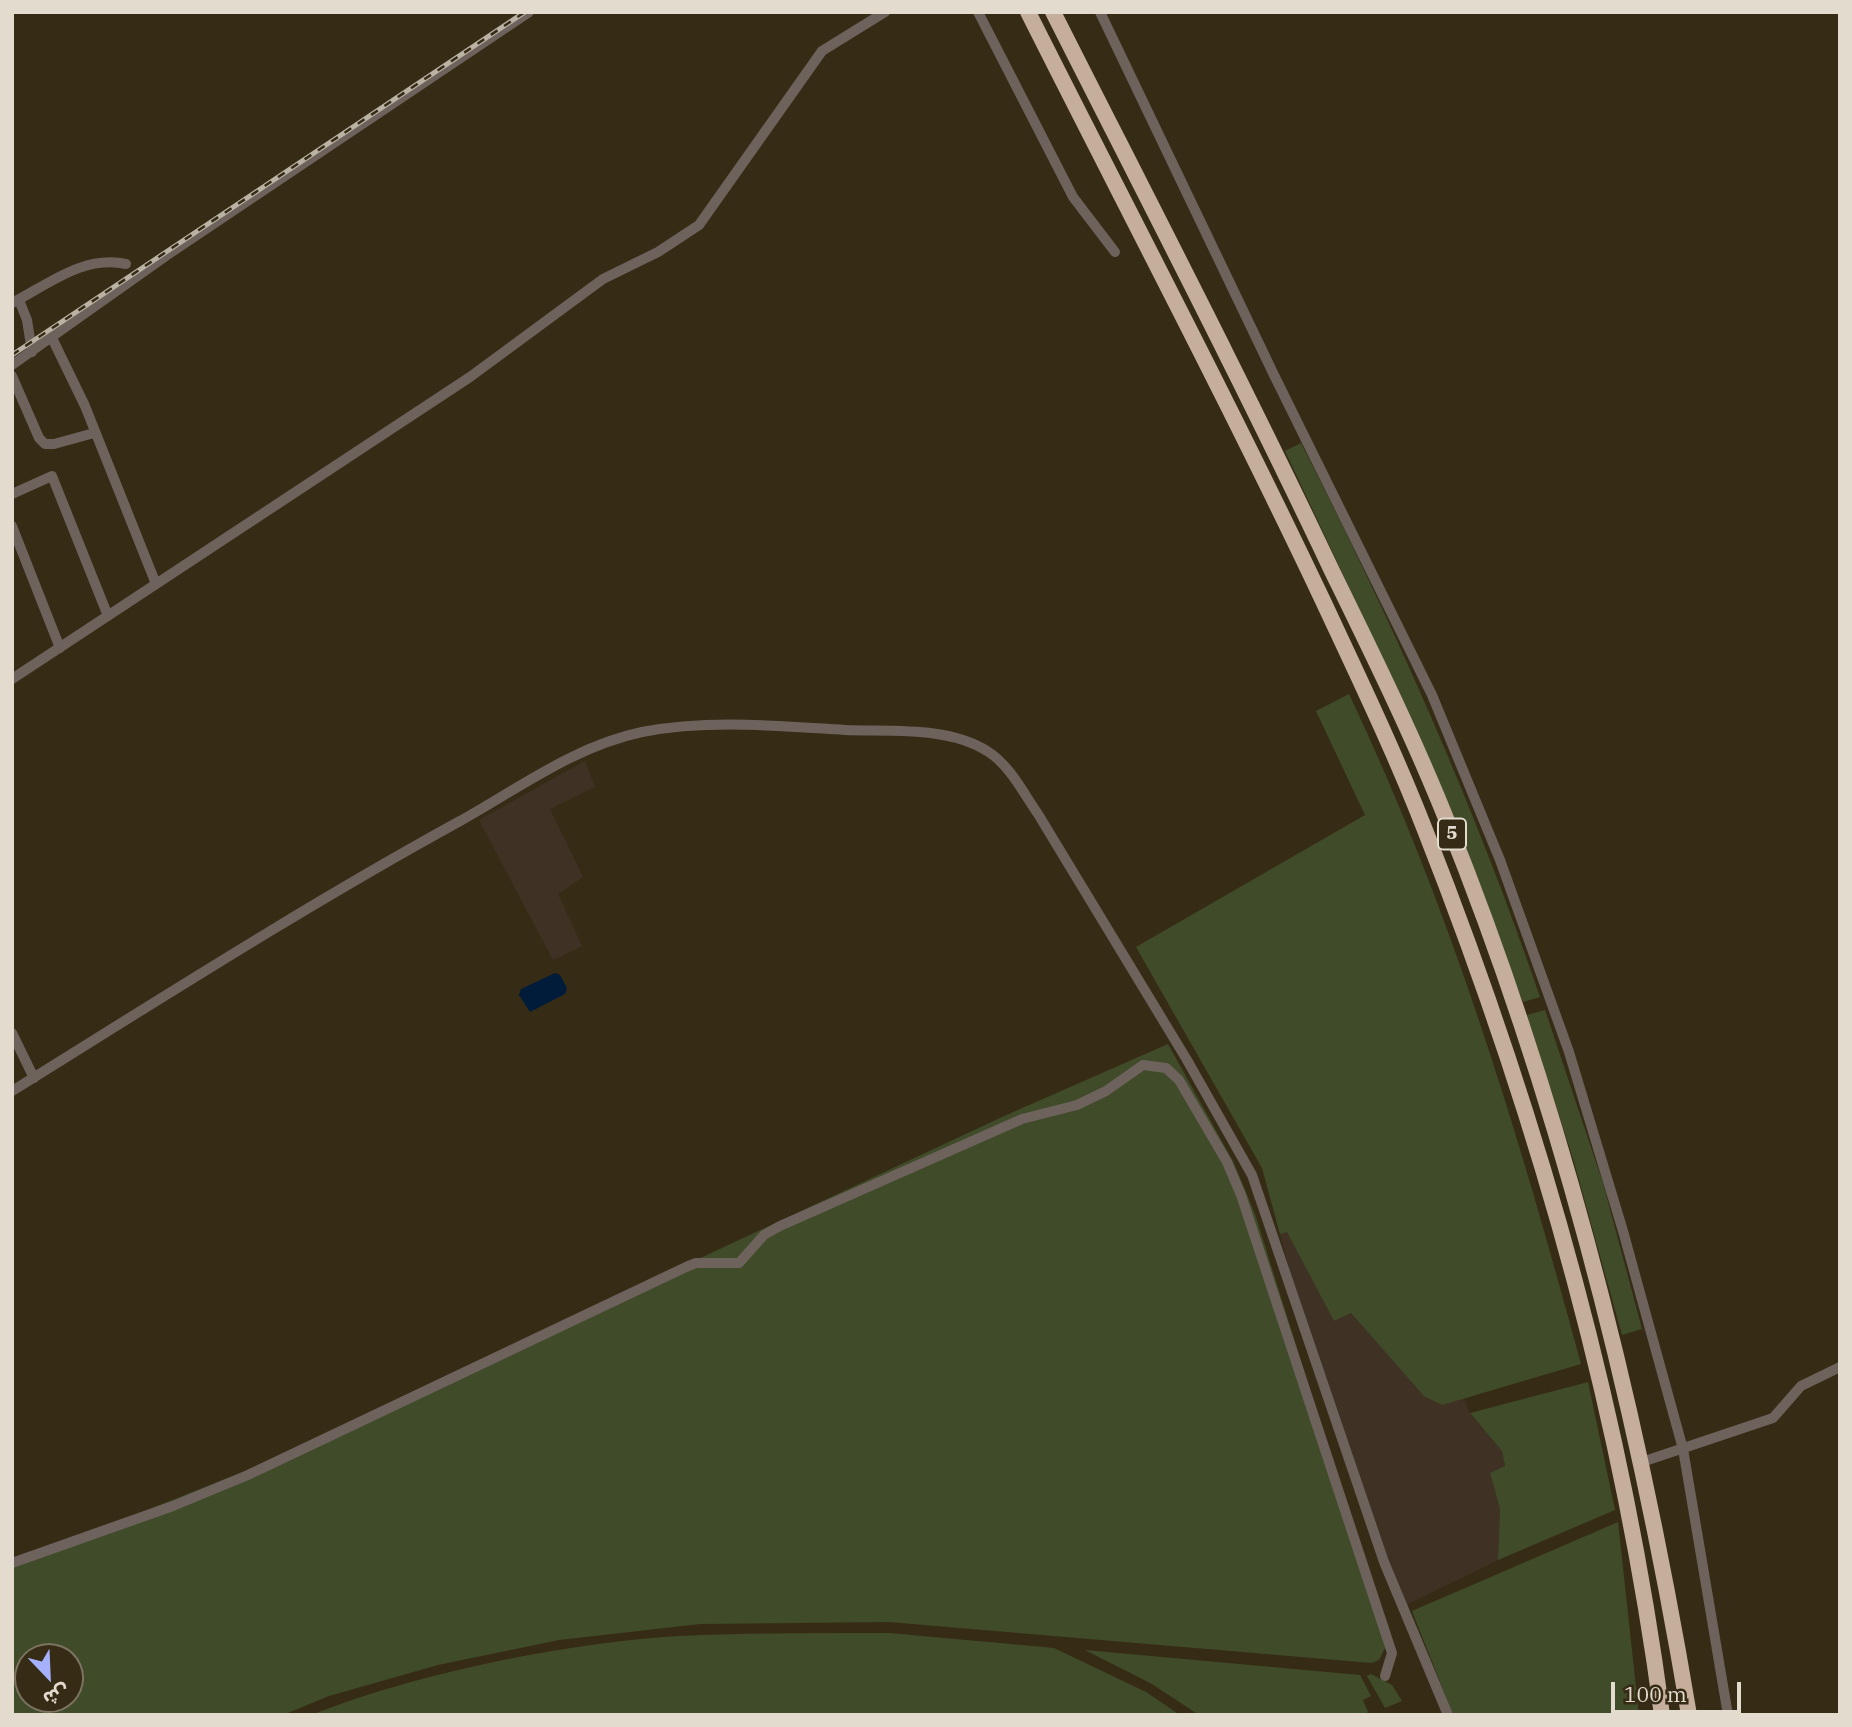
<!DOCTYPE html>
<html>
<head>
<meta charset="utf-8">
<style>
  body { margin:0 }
  #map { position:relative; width:1852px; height:1727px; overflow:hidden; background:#362c16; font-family:"IBM Plex Serif","Noto Sans Arabic",serif }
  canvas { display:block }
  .frame { position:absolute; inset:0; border:14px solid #e2dbce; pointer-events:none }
  .north { position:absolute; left:14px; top:1643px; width:70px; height:70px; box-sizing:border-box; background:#362c16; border:2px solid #7b7260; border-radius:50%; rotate:157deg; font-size:19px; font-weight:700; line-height:28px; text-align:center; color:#e2dbce }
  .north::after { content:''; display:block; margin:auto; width:24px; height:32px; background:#a6b1fc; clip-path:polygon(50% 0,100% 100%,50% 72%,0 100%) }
  .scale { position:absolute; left:1611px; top:1682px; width:130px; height:32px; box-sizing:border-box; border:4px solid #e2dbce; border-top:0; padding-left:9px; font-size:21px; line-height:24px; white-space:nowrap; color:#e2dbce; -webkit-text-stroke:5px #362c16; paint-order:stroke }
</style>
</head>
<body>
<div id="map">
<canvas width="1852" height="1727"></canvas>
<div class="frame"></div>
<div class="north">ش</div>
<div class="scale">100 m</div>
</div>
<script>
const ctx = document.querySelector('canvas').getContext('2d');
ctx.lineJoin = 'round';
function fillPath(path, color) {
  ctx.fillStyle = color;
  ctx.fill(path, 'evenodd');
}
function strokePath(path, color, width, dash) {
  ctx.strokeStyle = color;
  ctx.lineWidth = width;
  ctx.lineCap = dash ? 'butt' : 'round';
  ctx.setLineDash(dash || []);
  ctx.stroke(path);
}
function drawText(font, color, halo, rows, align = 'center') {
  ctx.font = font + ' "IBM Plex Serif",serif';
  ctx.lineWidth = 5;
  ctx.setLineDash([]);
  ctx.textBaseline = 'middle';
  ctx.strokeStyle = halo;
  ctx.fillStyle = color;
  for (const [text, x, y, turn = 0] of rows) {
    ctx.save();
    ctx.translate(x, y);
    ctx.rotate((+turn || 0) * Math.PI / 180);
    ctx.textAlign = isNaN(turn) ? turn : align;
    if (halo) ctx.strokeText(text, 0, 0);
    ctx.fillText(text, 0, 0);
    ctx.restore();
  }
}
fillPath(new Path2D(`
  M585,761L595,787L550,809L583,877L558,894L582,946L553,960L479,820Z
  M1287,1231L1334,1321L1351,1313L1425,1396L1442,1405L1463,1397L1470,1414L1502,1451L1505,1467L1490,1473L1500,1509L1498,1560L1406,1605L1393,1577L1295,1291L1280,1234Z`), '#3f3224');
fillPath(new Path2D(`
  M1301,443C1393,623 1475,806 1540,997L1523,1002L1415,728L1285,451Z
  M1349,694C1451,909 1519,1134 1581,1364L1442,1405L1424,1396L1351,1313L1334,1321L1287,1232L1280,1234L1262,1168L1136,947L1365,815L1316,711Z
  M1545,1010L1603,1183L1642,1329L1622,1335L1574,1162L1527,1015Z
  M1168,1044L1234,1163L1255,1214L1342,1492L1385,1648L1379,1660L1372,1663L889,1622L700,1624L559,1640L438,1665L329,1696L283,1715H12V1558L142,1512L245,1471L1002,1117ZM28,1657H70V1699H28Z
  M1588,1382L1615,1510L1498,1560L1500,1509L1490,1473L1505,1466L1502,1451L1470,1413Z
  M1618,1522L1639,1715H1453L1412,1611Z
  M889,1633L1054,1648L1146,1692L1180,1715H311C423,1671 582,1639 702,1635C764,1633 826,1633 889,1633Z
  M1085,1650L1360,1675L1371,1696L1363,1700L1368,1712L1364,1715H1199L1152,1684Z
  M1371,1674L1392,1685L1402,1701L1385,1708L1367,1676Z`), '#404b29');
fillPath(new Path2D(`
  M555,973L560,975L567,988L565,994L530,1012L519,995L521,989Z`), '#001c3a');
strokePath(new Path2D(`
  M978,12L1073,197L1115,252
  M1100,12L1274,375L1432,695L1500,860L1569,1052L1623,1231L1683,1449L1728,1715
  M19,300L27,320L32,352
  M12,303C49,284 83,255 126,264
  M52,338L85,406L156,584
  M12,365L173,251L529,12
  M12,376L39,438L45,444H54L94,433
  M12,494L52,476L108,616
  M12,526L60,648
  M12,679L470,377L603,279L658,252L699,225L822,51L885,12
  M12,1033L34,1078
  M12,1091C160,999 307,905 460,821C519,788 575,746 642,732C709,719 777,726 845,730C890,732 948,726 987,751C1009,764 1024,794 1038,814L1187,1060L1252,1175L1384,1562L1448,1715
  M1642,1462L1773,1418L1801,1386L1840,1367
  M12,1563L173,1506L248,1475L686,1267L696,1263H739L764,1235L780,1226L1022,1119L1077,1105L1106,1091L1143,1065L1166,1068L1179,1080L1227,1162L1241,1195L1392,1653L1385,1676`), '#6d635c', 10);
strokePath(new Path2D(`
  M1028,12C1127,209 1230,404 1324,603C1359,678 1395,753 1425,830C1537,1114 1622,1412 1662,1715
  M1053,12C1147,198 1243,383 1332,571C1372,653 1413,736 1447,821C1563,1109 1638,1410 1689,1715`), '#c5ae9b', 16);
const rail = new Path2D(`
  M12,355L525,12`);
strokePath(rail, '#bab2a3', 5);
strokePath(rail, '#362c16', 2.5, [8]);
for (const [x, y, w] of [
  [1452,834,28]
]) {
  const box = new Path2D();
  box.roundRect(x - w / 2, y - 15.5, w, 31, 5);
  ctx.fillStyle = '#362c16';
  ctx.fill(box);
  strokePath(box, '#e2dbce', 2);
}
drawText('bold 19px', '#e2dbce', null, [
  ["5",1452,834]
]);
</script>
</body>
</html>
